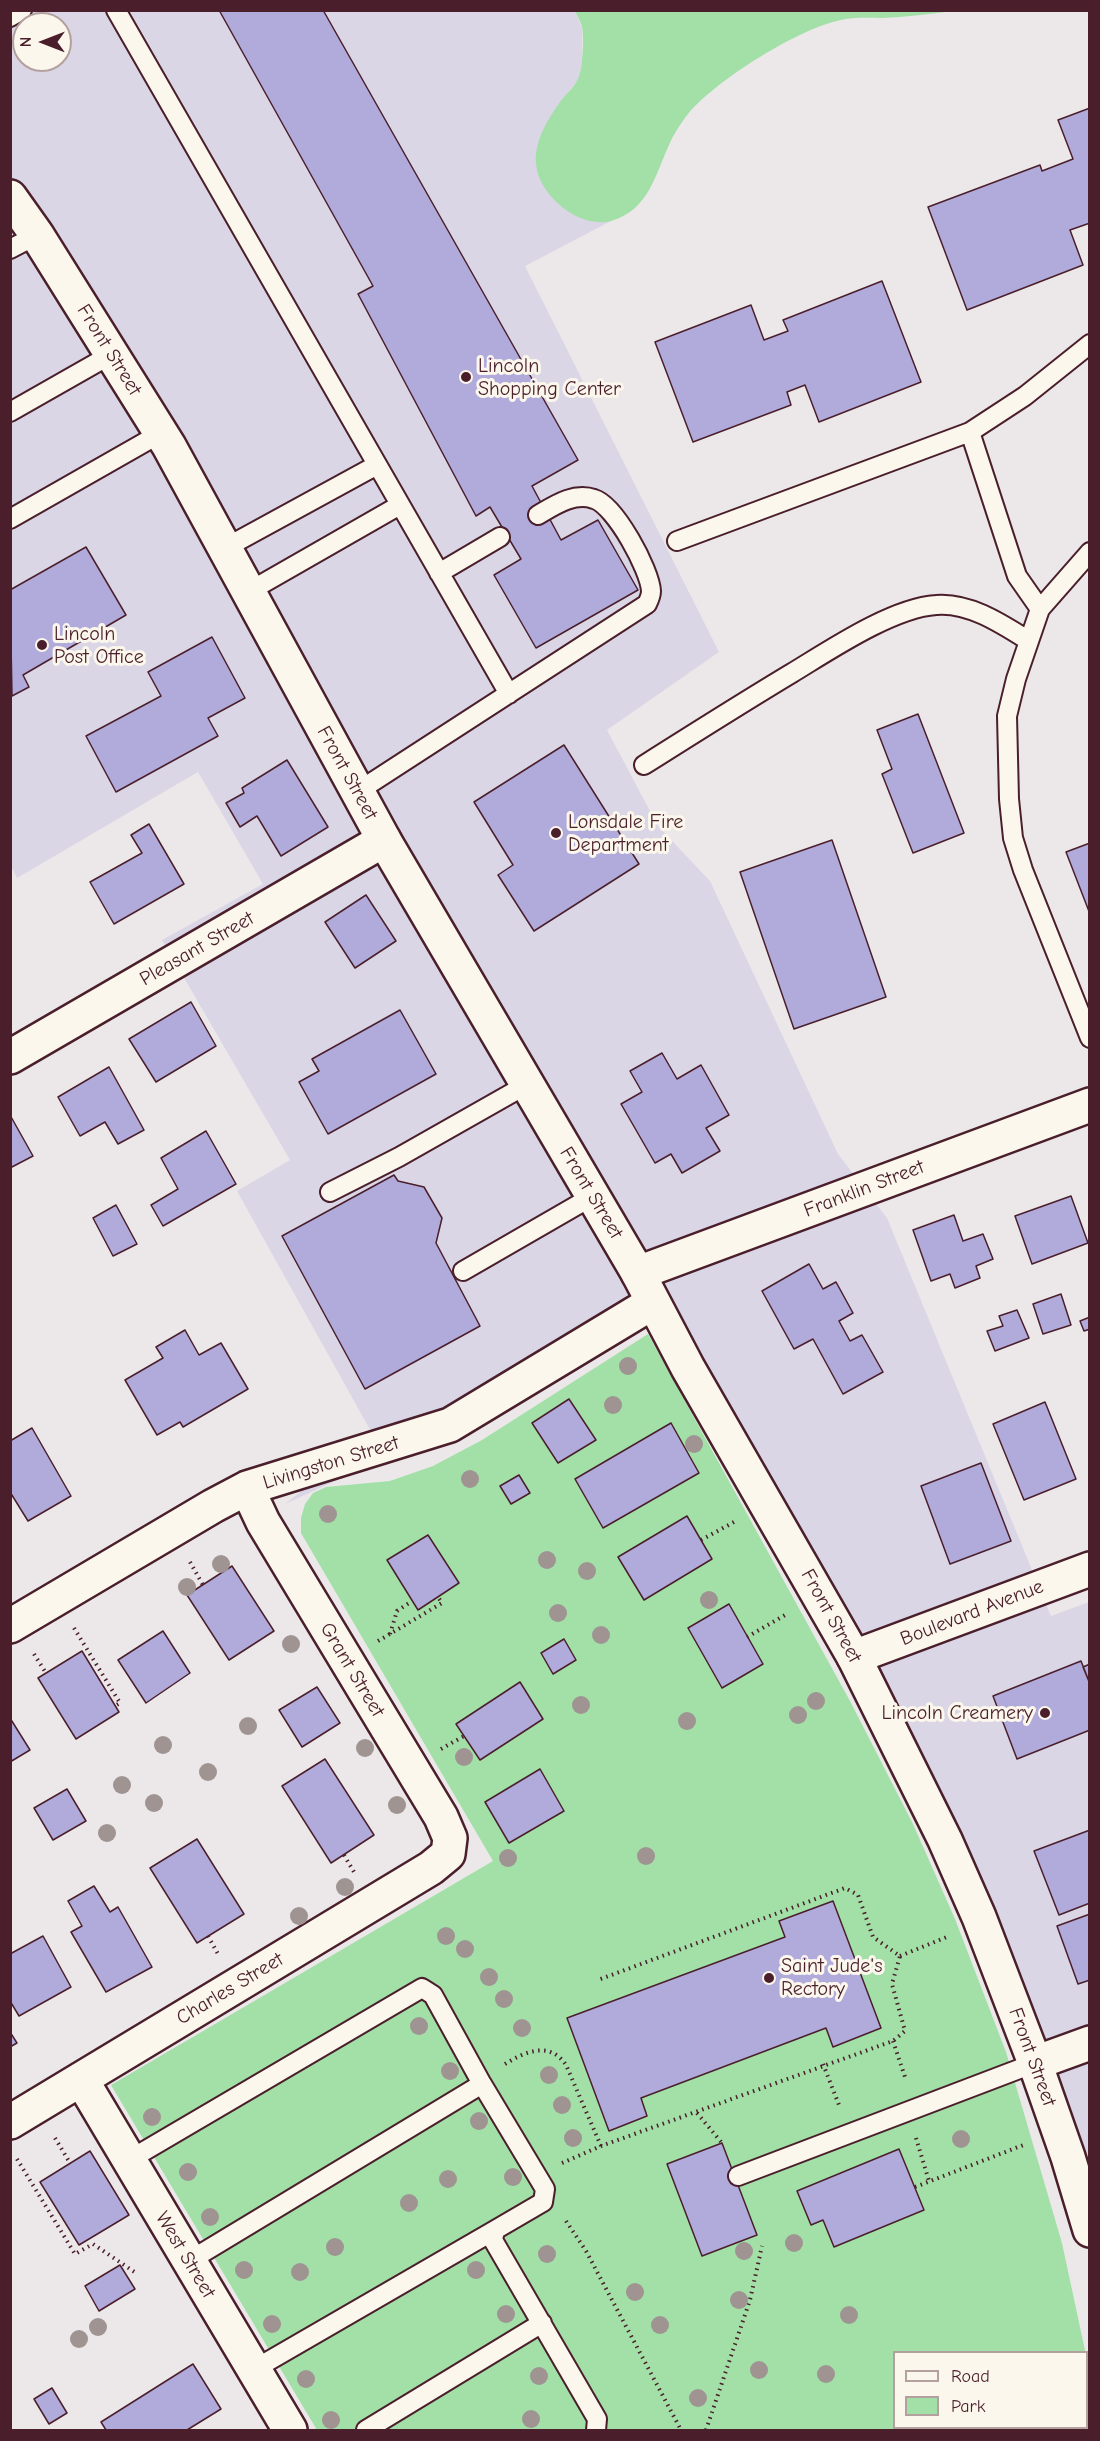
<!DOCTYPE html>
<html>
<head>
<meta charset="utf-8">
<style>
  body { margin:0 }
  #map { position:relative; width:1100px; height:2441px; overflow:hidden; background:#ece8e9; font-family:"Comic Neue",sans-serif }
  canvas { display:block }
  .frame { position:absolute; inset:0; border:12px solid #4a1f2b; pointer-events:none }
  .legend { position:absolute; left:893px; top:2351px; width:195px; height:78px; box-sizing:border-box; background:#fbf7ec; border:2px solid #b4a19f; margin:0; padding:8px 10px; list-style:none; font-size:18px; color:#4a1f2b }
  .legend li { display:flex; align-items:center; gap:12px; height:30px }
  .legend b { width:30px; border:2px solid #b4a19f }
  .north { position:absolute; left:12px; top:12px; width:60px; height:60px; box-sizing:border-box; background:#fbf7ec; border:2px solid #b4a19f; border-radius:50%; rotate:270deg; font-size:16px; font-weight:700; line-height:24px; text-align:center; color:#4a1f2b }
  .north::after { content:''; display:block; margin:auto; width:21px; height:27px; background:#4a1f2b; clip-path:polygon(50% 0,100% 100%,50% 72%,0 100%) }
</style>
</head>
<body>
<div id="map">
<canvas width="1100" height="2441"></canvas>
<div class="frame"></div>
<ul class="legend">
<li><b style="height:8px;background:#fbf7ec"></b>Road</li>
<li><b style="height:16px;background:#a2e0a8"></b>Park</li>
</ul>
<div class="north">N</div>
</div>
<script>
const ctx = document.querySelector('canvas').getContext('2d');
ctx.lineJoin = 'round';
function fillPath(path, color) {
  ctx.fillStyle = color;
  ctx.fill(path, 'evenodd');
}
function strokePath(path, color, width, dash) {
  ctx.strokeStyle = color;
  ctx.lineWidth = width;
  ctx.lineCap = dash ? 'butt' : 'round';
  ctx.setLineDash(dash || []);
  ctx.stroke(path);
}
function drawText(font, color, halo, rows, align = 'center') {
  ctx.font = font + ' "Comic Neue",sans-serif';
  ctx.lineWidth = 6;
  ctx.setLineDash([]);
  ctx.textBaseline = 'middle';
  ctx.strokeStyle = halo;
  ctx.fillStyle = color;
  for (const [text, x, y, turn = 0] of rows) {
    ctx.save();
    ctx.translate(x, y);
    ctx.rotate((+turn || 0) * Math.PI / 180);
    ctx.textAlign = isNaN(turn) ? turn : align;
    if (halo) ctx.strokeText(text, 0, 0);
    ctx.fillText(text, 0, 0);
    ctx.restore();
  }
}
fillPath(new Path2D(`
  M11,11H575L582,28V58L579,80L562,99L588,220L611,221L525,266L719,652L607,730L658,826L710,881L838,1154L887,1218L1051,1616L1089,1602V2206L982,1896L659,1315L440,1433L285,1504L373,1435L237,1191L290,1160L162,940L263,884L198,772L17,878L11,866ZM24,24H60V60H24Z`), '#dad6e5');
fillPath(new Path2D(`
  M575,11H954C929,14 906,17 882,18C868,18 854,17 841,20C799,28 715,81 688,114C681,123 673,135 669,145C655,175 649,210 611,221C579,229 539,196 536,164C534,140 549,117 563,98C567,93 574,87 577,81C583,72 584,38 582,27C581,22 577,16 575,11Z
  M648,1334L850,1701L913,1824L955,1919L1006,2052L1062,2243L1089,2369V2430H317L111,2085L493,1861L301,1533V1518L305,1504L313,1493L326,1487L390,1481L433,1466L482,1440ZM894,2352H1086V2428H894Z`), '#a2e0a8');
const building = new Path2D(`
  M219,10H323L578,460L532,486L561,540L598,520L638,590L536,648L494,575L521,559L490,507L476,516L358,294L373,286Z
  M1090,108V223L1070,230L1083,265L967,310L928,207L1040,165L1042,171L1073,159L1058,120Z
  M882,281L921,382L819,422L805,385L787,392L791,405L693,442L655,342L751,305L764,340L788,331L783,320Z
  M86,547L126,615L23,675L29,687L12,696L10,590Z
  M212,637L245,698L208,718L218,736L116,792L86,736L161,696L148,672Z
  M918,714L964,833L913,853L882,774L892,769L877,730Z
  M564,745L639,864L534,931L498,875L513,865L474,802Z
  M287,760L328,827L281,856L257,816L240,827L226,803L244,793L242,788Z
  M149,824L184,884L114,924L90,882L142,853L131,835Z
  M832,840L886,997L794,1029L740,872Z
  M1090,843V914L1066,852Z
  M366,895L396,941L355,968L325,922Z
  M191,1002L216,1046L156,1082L129,1039Z
  M400,1010L436,1074L328,1134L299,1082L319,1071L312,1059Z
  M662,1053L677,1079L701,1065L729,1115L706,1128L720,1151L682,1173L671,1154L655,1163L621,1104L642,1092L630,1071Z
  M109,1067L144,1130L118,1144L105,1122L80,1136L58,1097Z
  M10,1115L33,1156L10,1168Z
  M206,1131L236,1184L163,1226L151,1205L178,1189L161,1158Z
  M394,1175L398,1181L424,1187L442,1218L436,1243L480,1326L365,1389L282,1236Z
  M1071,1196L1088,1243L1032,1264L1015,1216Z
  M116,1205L137,1244L113,1256L93,1218Z
  M954,1215L963,1241L983,1234L993,1259L976,1266L980,1278L955,1288L950,1274L931,1281L913,1230Z
  M809,1264L823,1289L836,1282L853,1313L839,1321L850,1341L862,1335L883,1372L843,1394L813,1339L794,1349L762,1291Z
  M1061,1294L1071,1325L1043,1334L1033,1304Z
  M1017,1310L1029,1338L995,1351L987,1331L1003,1326L999,1316Z
  M1090,1317V1329L1084,1331L1080,1321Z
  M185,1330L199,1355L221,1343L248,1389L183,1427L180,1422L157,1435L125,1380L163,1358L156,1347Z
  M569,1399L596,1440L558,1463L532,1423Z
  M1045,1402L1076,1479L1024,1500L993,1424Z
  M671,1423L699,1473L603,1528L575,1479Z
  M32,1428L71,1496L28,1521L10,1492V1441Z
  M981,1463L1011,1541L950,1564L921,1486Z
  M519,1475L530,1493L511,1504L500,1486Z
  M687,1516L712,1559L644,1600L618,1557Z
  M428,1535L459,1583L418,1610L387,1560Z
  M232,1566L274,1631L229,1660L187,1595Z
  M729,1604L763,1664L722,1688L688,1628Z
  M163,1631L190,1673L146,1703L118,1660Z
  M564,1639L576,1660L553,1674L541,1653Z
  M82,1651L119,1712L76,1739L38,1678Z
  M1081,1661L1090,1684V1730L1017,1759L993,1696Z
  M1090,1664V1684L1083,1667Z
  M520,1682L543,1719L480,1760L456,1724Z
  M317,1687L340,1723L302,1747L279,1710Z
  M10,1718L30,1750L10,1762Z
  M325,1759L374,1835L331,1863L282,1786Z
  M540,1769L564,1811L509,1843L485,1802Z
  M67,1789L86,1821L53,1840L34,1808Z
  M1090,1830V1903L1059,1915L1034,1851Z
  M197,1839L244,1914L197,1943L150,1868Z
  M94,1886L110,1912L118,1907L152,1967L106,1992L71,1932L82,1926L68,1901Z
  M833,1901L881,2028L833,2047L826,2028L641,2098L647,2116L609,2131L567,2018L785,1937L779,1921Z
  M1090,1914V1980L1078,1984L1057,1926Z
  M43,1936L71,1987L19,2016L10,2001V1954Z
  M10,2032L17,2043L10,2047Z
  M722,2143L757,2235L702,2256L667,2164Z
  M899,2149L924,2210L834,2247L823,2220L811,2225L797,2191Z
  M90,2151L129,2215L79,2245L40,2182Z
  M120,2265L135,2289L99,2311L85,2286Z
  M193,2364L221,2409L187,2430H106L101,2422Z
  M52,2388L67,2413L49,2424L34,2399Z`);
fillPath(building, '#b1abdc');
strokePath(building, '#4a1f2b', 1.5);
const service = new Path2D(`
  M116,10L509,694
  M10,17L22,10
  M10,249L37,235
  M10,412L112,354
  M970,432L1017,576L1040,609
  M10,519L161,433
  M677,541L970,432L1025,396L1090,344
  M225,548L377,465
  M1090,552L1040,609L1016,679L1007,716L1009,799L1013,838L1023,870L1090,1038
  M439,573L500,537
  M248,592L400,505
  M644,765C693,734 742,703 792,673C830,650 892,608 936,605C969,602 1002,624 1029,641
  M357,792L647,604C649,600 651,595 651,591C650,570 615,505 594,499C574,492 555,505 538,515
  M330,1192L399,1157L526,1085
  M463,1271L593,1196
  M129,2160L422,1988L433,1995L482,2084L545,2189L543,2202L495,2230L493,2240L597,2419L596,2430
  M738,2176L1035,2063
  M189,2261L482,2084
  M253,2370L495,2230
  M366,2430L542,2323`);
const minor = new Path2D(`
  M10,1057L384,840
  M638,1273L1090,1105
  M10,1626L213,1506L247,1488L450,1425L652,1303
  M854,1657L1090,1569
  M1035,2063L1090,2043
  M81,2079L290,2430
  M10,2122L431,1868L448,1854L450,1838L441,1817L263,1522L247,1488`);
const secondary = new Path2D(`
  M10,197L37,235L169,446L384,840L638,1273L688,1368L854,1657L945,1840L979,1917L1035,2063L1068,2157L1090,2230`);
strokePath(service, '#4a1f2b', 22);
strokePath(minor, '#4a1f2b', 38);
strokePath(secondary, '#4a1f2b', 38);
strokePath(new Path2D(`
  M701,1540L734,1522
  M190,1562L203,1585
  M74,1628L120,1703L115,1706
  M390,1634L397,1611L412,1601
  M747,1637L787,1614
  M378,1641L442,1603L438,1597
  M34,1654L46,1673
  M441,1749L464,1736
  M344,1855L354,1872
  M208,1936L218,1954
  M900,1956L947,1937
  M893,2041L906,2080
  M505,2064C526,2051 550,2041 566,2065L601,2146
  M823,2064L839,2105
  M697,2113L722,2143
  M55,2138L70,2163
  M916,2138L929,2181
  M17,2159L75,2254L93,2244L136,2273
  M562,2163L601,2146L893,2041L905,2031L892,1984L900,1956L873,1937L858,1895L845,1888L598,1980
  M915,2187L1026,2144
  M566,2221L586,2251L681,2430
  M706,2430L750,2300L762,2246`), '#4a1f2b', 4, [1.5, 4.5]);
strokePath(service, '#fbf7ec', 18);
strokePath(minor, '#fbf7ec', 33);
strokePath(secondary, '#fbf7ec', 33);
ctx.fillStyle = '#9f9492';
for (const [x, y] of [
  [628,1366],
  [613,1405],
  [694,1444],
  [470,1479],
  [328,1514],
  [547,1560],
  [221,1564],
  [587,1571],
  [187,1587],
  [709,1600],
  [558,1613],
  [601,1635],
  [291,1644],
  [816,1701],
  [581,1705],
  [798,1715],
  [687,1721],
  [248,1726],
  [163,1745],
  [365,1748],
  [464,1757],
  [208,1772],
  [122,1785],
  [154,1803],
  [397,1805],
  [107,1833],
  [646,1856],
  [508,1858],
  [345,1887],
  [299,1916],
  [446,1936],
  [465,1949],
  [489,1977],
  [504,1999],
  [419,2026],
  [522,2028],
  [450,2071],
  [549,2075],
  [562,2105],
  [152,2117],
  [479,2121],
  [573,2138],
  [961,2139],
  [188,2172],
  [513,2177],
  [448,2179],
  [409,2203],
  [210,2217],
  [794,2243],
  [335,2247],
  [744,2251],
  [547,2254],
  [244,2270],
  [476,2270],
  [300,2272],
  [635,2292],
  [739,2300],
  [506,2314],
  [849,2315],
  [272,2324],
  [660,2325],
  [98,2327],
  [79,2339],
  [759,2370],
  [826,2374],
  [539,2376],
  [306,2379],
  [698,2398],
  [531,2419],
  [331,2420]
]) {
  ctx.beginPath();
  ctx.arc(x, y, 9, 0, 2 * Math.PI);
  ctx.fill();
}
for (const [x, y, r, color] of [
  [466,377,6,"#4a1f2b"],
  [42,645,6,"#4a1f2b"],
  [556,833,6,"#4a1f2b"],
  [1045,1713,6,"#4a1f2b"],
  [769,1978,6,"#4a1f2b"]
]) {
  const dot = new Path2D();
  dot.arc(x, y, r, 0, 2 * Math.PI);
  ctx.fillStyle = color;
  ctx.fill(dot);
  strokePath(dot, '#fbf7ec', 2);
}
drawText('20px', '#4a1f2b', '#fbf7ec', [
  ["Front Street",109,350,58],
  ["Front Street",347,773,61],
  ["Pleasant Street",197,949,-30],
  ["Franklin Street",864,1189,-21],
  ["Front Street",591,1193,59],
  ["Livingston Street",331,1463,-17],
  ["Boulevard Avenue",972,1613,-21],
  ["Front Street",831,1616,61],
  ["Grant Street",352,1670,59],
  ["Charles Street",230,1989,-31],
  ["Front Street",1032,2057,70],
  ["West Street",185,2255,59]
]);
drawText('20px', '#4a1f2b', '#fbf7ec', [
  ["Lincoln",478,366],
  ["Shopping Center",478,389],
  ["Lincoln",54,634],
  ["Post Office",54,657],
  ["Lonsdale Fire",568,822],
  ["Department",568,845],
  ["Lincoln Creamery",1033,1713,"right"],
  ["Saint Jude's",781,1966],
  ["Rectory",781,1989]
], 'left');
</script>
</body>
</html>
